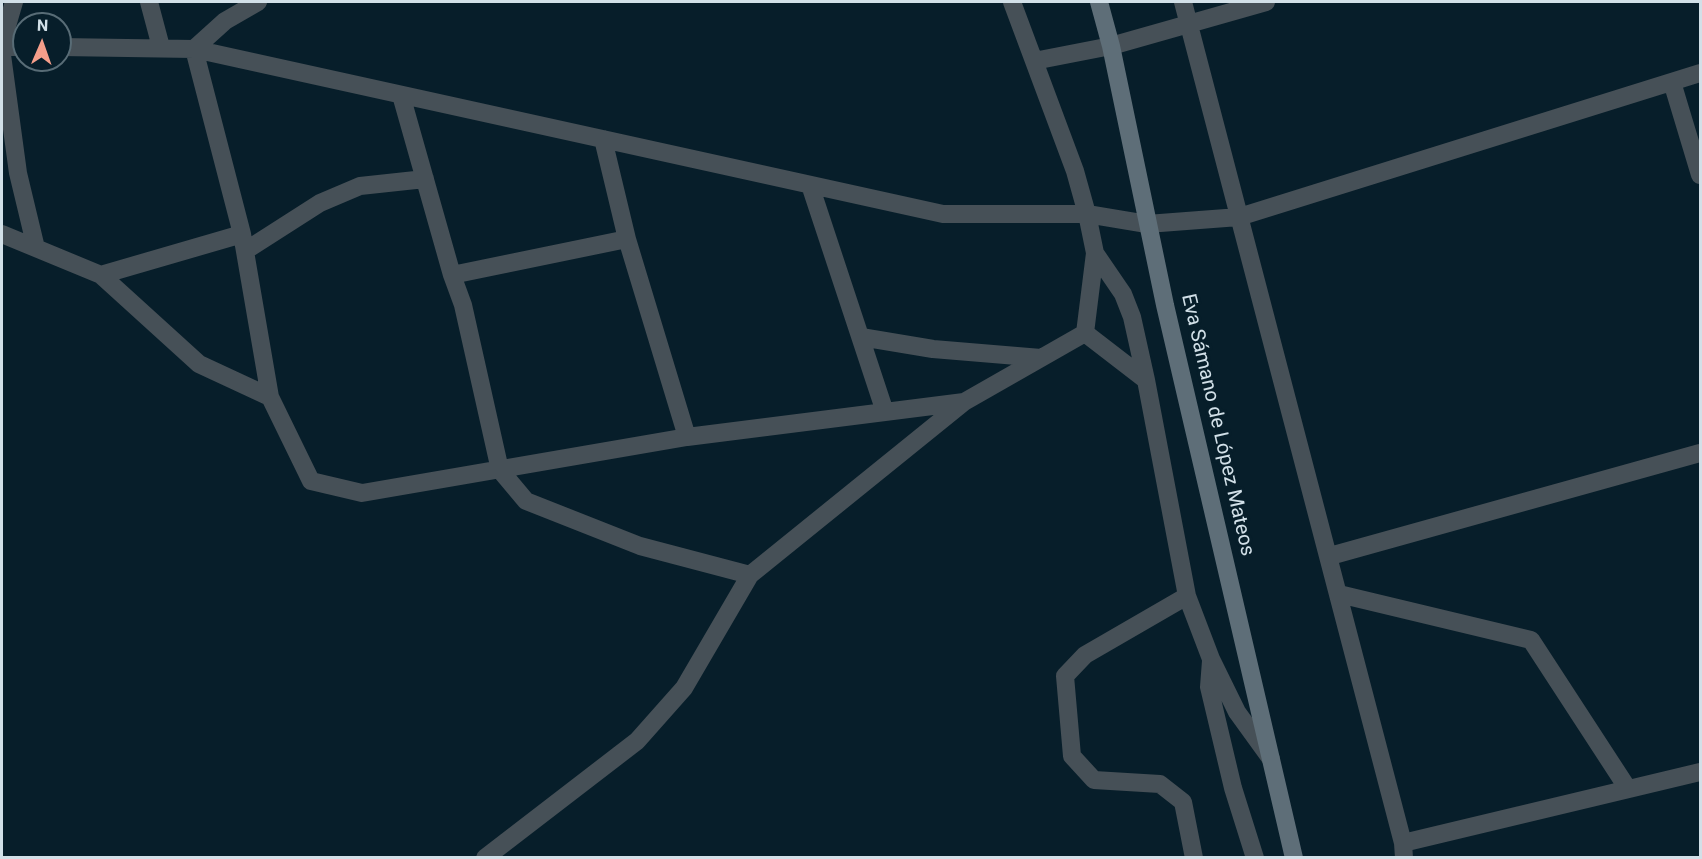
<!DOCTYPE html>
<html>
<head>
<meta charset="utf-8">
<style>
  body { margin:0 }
  #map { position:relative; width:1702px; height:859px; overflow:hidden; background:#071e2a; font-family:Roboto,sans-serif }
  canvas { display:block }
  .frame { position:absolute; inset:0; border:3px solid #d2e0e8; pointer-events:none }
  .north { position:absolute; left:12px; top:12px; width:60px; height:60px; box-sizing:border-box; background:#071e2a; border:2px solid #586c76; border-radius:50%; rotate:2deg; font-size:16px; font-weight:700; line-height:24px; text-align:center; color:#d2e0e8 }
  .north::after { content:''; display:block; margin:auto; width:21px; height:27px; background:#f49e8a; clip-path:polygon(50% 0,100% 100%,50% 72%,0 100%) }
</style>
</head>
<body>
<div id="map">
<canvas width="1702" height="859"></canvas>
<div class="frame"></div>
<div class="north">N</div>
</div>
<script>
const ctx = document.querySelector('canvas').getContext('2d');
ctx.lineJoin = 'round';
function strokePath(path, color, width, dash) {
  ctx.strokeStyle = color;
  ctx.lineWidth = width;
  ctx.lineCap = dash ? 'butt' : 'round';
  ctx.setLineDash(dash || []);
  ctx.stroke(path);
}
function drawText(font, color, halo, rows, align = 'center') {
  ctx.font = font + ' Roboto,sans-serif';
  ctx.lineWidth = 6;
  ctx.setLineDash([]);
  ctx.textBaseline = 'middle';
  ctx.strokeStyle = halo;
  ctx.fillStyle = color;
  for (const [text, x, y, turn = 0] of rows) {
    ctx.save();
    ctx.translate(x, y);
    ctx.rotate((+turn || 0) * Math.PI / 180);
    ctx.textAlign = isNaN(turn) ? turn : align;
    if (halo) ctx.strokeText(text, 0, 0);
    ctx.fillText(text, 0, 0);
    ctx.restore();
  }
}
strokePath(new Path2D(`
  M149,2L161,47
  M258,2L225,21L194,49L242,234L270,397
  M1012,2L1075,171L1087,214L1095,253L1085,333
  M1183,2L1403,843L1404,858
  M2,43L14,2
  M2,47H24
  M60,47L194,49L943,214H1087L1147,224L1239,217L1700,73
  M2,55L18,173L36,248
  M1034,61L1111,46L1266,2
  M1672,82L1700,175
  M401,95L452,275
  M603,139L627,239
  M810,185L885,412
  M2,234L101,275L199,364L270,397L311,481L362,493L687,437L964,402L1085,333L1146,380L1187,596L1211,659L1237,712L1271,759
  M245,251L320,203L360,186L425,179
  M1095,253L1123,294L1132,317L1146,380
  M101,275L242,234
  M861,337L933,349L1041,358
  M687,437L627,239L452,275L463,305L500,470L526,501L640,546L750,575
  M1330,556L1700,453
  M1339,594L1531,640L1628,789
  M1187,596L1085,655L1065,676L1072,756L1094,780L1160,784L1183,802L1194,858
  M1211,661L1209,687L1233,788L1255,858
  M1403,843L1700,772
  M485,858L637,741L684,688L750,575L964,402`), '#465057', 18);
strokePath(new Path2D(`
  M1099,2L1111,46L1165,305L1294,858`), '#5e6e78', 18);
drawText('20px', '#d2e0e8', '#071e2a', [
  ["Eva Sámano de López Mateos",1217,425,77]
]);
</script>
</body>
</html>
